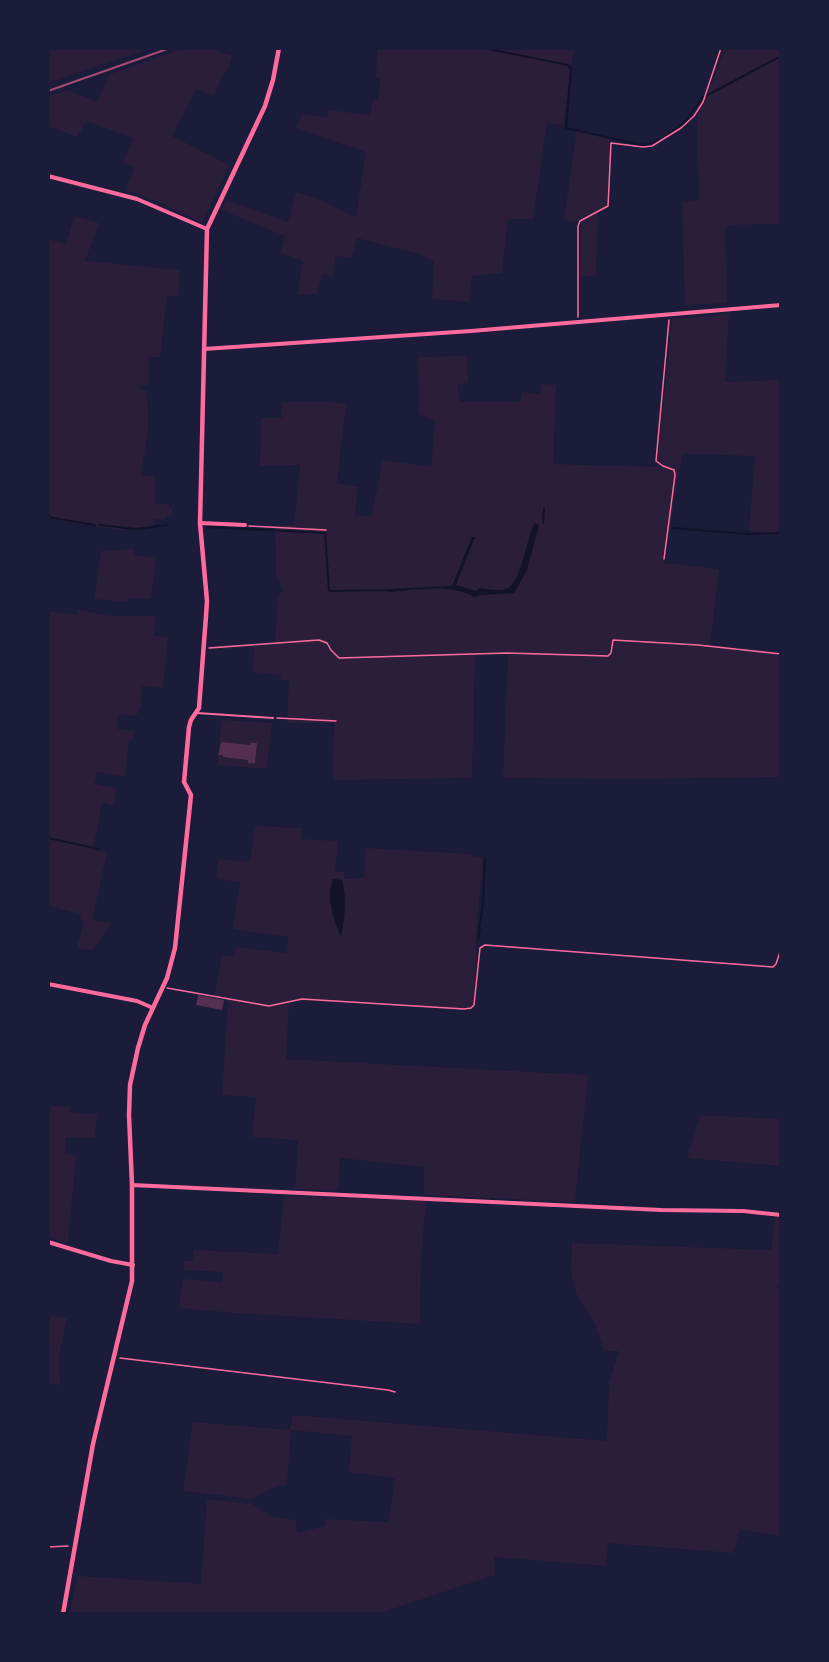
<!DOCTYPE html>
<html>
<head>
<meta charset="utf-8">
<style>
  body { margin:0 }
  #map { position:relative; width:829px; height:1662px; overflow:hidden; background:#1b1b3a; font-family:"PT Sans Narrow",sans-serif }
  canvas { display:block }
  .frame { position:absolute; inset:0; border:50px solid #1b1b3a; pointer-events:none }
</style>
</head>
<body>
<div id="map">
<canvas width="829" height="1662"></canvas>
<div class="frame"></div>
</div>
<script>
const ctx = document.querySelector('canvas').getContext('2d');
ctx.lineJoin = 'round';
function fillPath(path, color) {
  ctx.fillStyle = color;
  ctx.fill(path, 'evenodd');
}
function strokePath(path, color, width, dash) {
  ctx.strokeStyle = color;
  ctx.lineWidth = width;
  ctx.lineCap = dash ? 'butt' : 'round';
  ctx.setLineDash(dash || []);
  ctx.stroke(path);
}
fillPath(new Path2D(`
  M48,48H150L48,83Z
  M186,48H217V52L232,55L228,70L224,72L214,96L196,89L172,136L229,165L202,223L154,200L126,190L135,167L123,162L133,138L87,121L77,137L48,126V96L68,90L97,102L110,74Z
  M377,48H574L563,126L547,123L533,219H508L502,273L472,276L469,302L432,299L434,262L419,254L357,238L351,258L336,256L333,276L322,274L317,294L297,295L303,261L280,253L285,236L221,210L226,200L288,222L296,192L318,199L356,217L366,152L296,128L302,114L327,118L329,110L370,115L373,99L378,100L380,79L376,78Z
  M725,48H781V224L727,225L725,228L727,303L685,305L682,202L699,200L697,117L708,93Z
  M577,129L610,139L607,206L579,220L578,223L564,220Z
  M598,213L596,276H580L581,222Z
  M74,216L99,223L85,261L180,270L178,296H167L160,357H149V385H140L141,390H145C153,417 145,448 141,475L155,476V503L169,504V507H172V516H166V519H154L152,527L122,530L48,519V239L66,244Z
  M729,314L725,382L781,380V535L749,531L755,456L682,454L664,563L719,569L710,645L781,652V777L638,779L503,778L508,655H475L472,778L333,780L334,723H287L289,681L281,680V675L253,672L254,647L210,650V646L275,642L278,595L284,591L276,576L275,525H294L300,465L260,466L261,418H282V402L323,401L346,404L337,483L358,487L355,515L371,517L383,460L431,467L435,421L419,414L418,357L467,356L468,383L458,384L459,402H521V392L541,394V384L556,385L553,464L657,467L672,319Z
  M134,549L135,556L156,557L151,599L130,598L125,602L94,599L101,551Z
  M78,610L112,616H155L154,636L168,637L163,688L142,686L141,707L136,716L119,714L117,729L134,731L133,739H129L125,777L97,772L95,784L116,788L113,806L102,803L93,850L107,853L92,920L111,923L93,950L77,948L84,921L80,919L81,914L48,906V611L77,615Z
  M222,720L272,723L267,769L218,765V755H223V757L248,760V763H255L256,743H250V745L222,742L219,743Z
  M255,826L301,828V839L338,841L335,871L344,872L345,879L364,878L366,848L471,854L475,857H483L475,945L477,956L472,1010L309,1001L291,1002L289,1003L286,1059L588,1075L575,1202L424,1195V1167L340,1158L338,1190L295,1189L298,1140L252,1137L256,1097L222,1095L228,1001L214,998L222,955L233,957L236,947L287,953L288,937L233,929L240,882L216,879L218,859L250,862Z
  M51,1106L69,1107V1112L97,1114L95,1138L66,1137L65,1154L76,1155L68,1243L48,1237V1128Z
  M701,1115L781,1119V1166L687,1158Z
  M295,1196L426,1201L421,1259L420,1324L235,1313L179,1308L183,1279L222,1282L223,1272L184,1270V1261H193V1250L278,1254L284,1197Z
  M775,1217L781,1218V1285L777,1284L781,1303V1536L740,1529L733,1553L608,1543L606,1566L494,1557L495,1575L377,1614H89L70,1612L78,1576L201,1584L207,1499L252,1504L270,1516L296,1520L297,1533L325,1526V1519L389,1522L395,1478L349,1472L352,1436L291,1430L287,1485C272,1486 264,1494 251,1499L183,1491L193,1422L290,1430L293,1415L607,1441L609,1383L619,1351H604L595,1324L576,1293L571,1271L572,1243L771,1250Z
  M48,1316L67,1318L59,1356L60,1385L48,1384Z`), '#2a1e3b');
fillPath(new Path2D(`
  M535,523L539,525L527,570L514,593L481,595L474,597C451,583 415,590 389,592V589L452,586L472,537H475L456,585L476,591L480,588C487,589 502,592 508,588C522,580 526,538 535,523Z
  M333,879L342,880C347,898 345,918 341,936C333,919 326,897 333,879Z`), '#12122b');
strokePath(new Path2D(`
  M483,48L568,65L571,69L566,128L642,145L650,144L664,138L686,121L702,98L781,56
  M48,517L95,525
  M543,523L544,508
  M100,525L135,529L168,525
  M207,527L325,533L329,590L331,591L389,590
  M673,528L748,534L781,533
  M48,838L99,849
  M478,940L483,902L485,858`), '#12122b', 2);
fillPath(new Path2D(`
  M221,742L250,745V743H257L255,763H248V760L223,757V755H218Z
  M198,995L224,1000L222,1010L196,1005Z`), '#542f53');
strokePath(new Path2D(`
  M578,317V226L580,221L608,206L611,143L643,147L652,146L681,128L694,116L703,102L721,48
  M249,526L326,530
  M664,559L675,475L674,470L663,466L656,461L669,320
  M209,648L319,640L327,643L331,650L339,658L507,653L608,656L611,653L613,640L698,645L781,654
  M277,718L336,721
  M167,988L269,1006L302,999L464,1009L471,1008L474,1005L480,948L485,945L773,967L776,964L781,949
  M120,1358L388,1390L395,1392
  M48,1547L68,1546`), '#ff6b9d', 1.5);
strokePath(new Path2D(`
  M197,713L273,718`), '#ff6b9d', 2);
strokePath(new Path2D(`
  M48,176L137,199L207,229
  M204,349L471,331L781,305
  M200,523L245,525
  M48,984L137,1001L153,1008
  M132,1185L661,1210L743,1211L781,1215
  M48,1242L111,1261L133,1265`), '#ff6b9d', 4);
strokePath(new Path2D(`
  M63,1614L93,1444L132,1281V1185L129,1115L130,1085L138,1048L145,1025L167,978L175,948L191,795L184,782L189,727L191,720L199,708L206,616L207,601L200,523L207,229L265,106L273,80L279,48`), '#ff6b9d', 4.5);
strokePath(new Path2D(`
  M48,91L170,48`), '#a44b75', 2);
</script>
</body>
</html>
